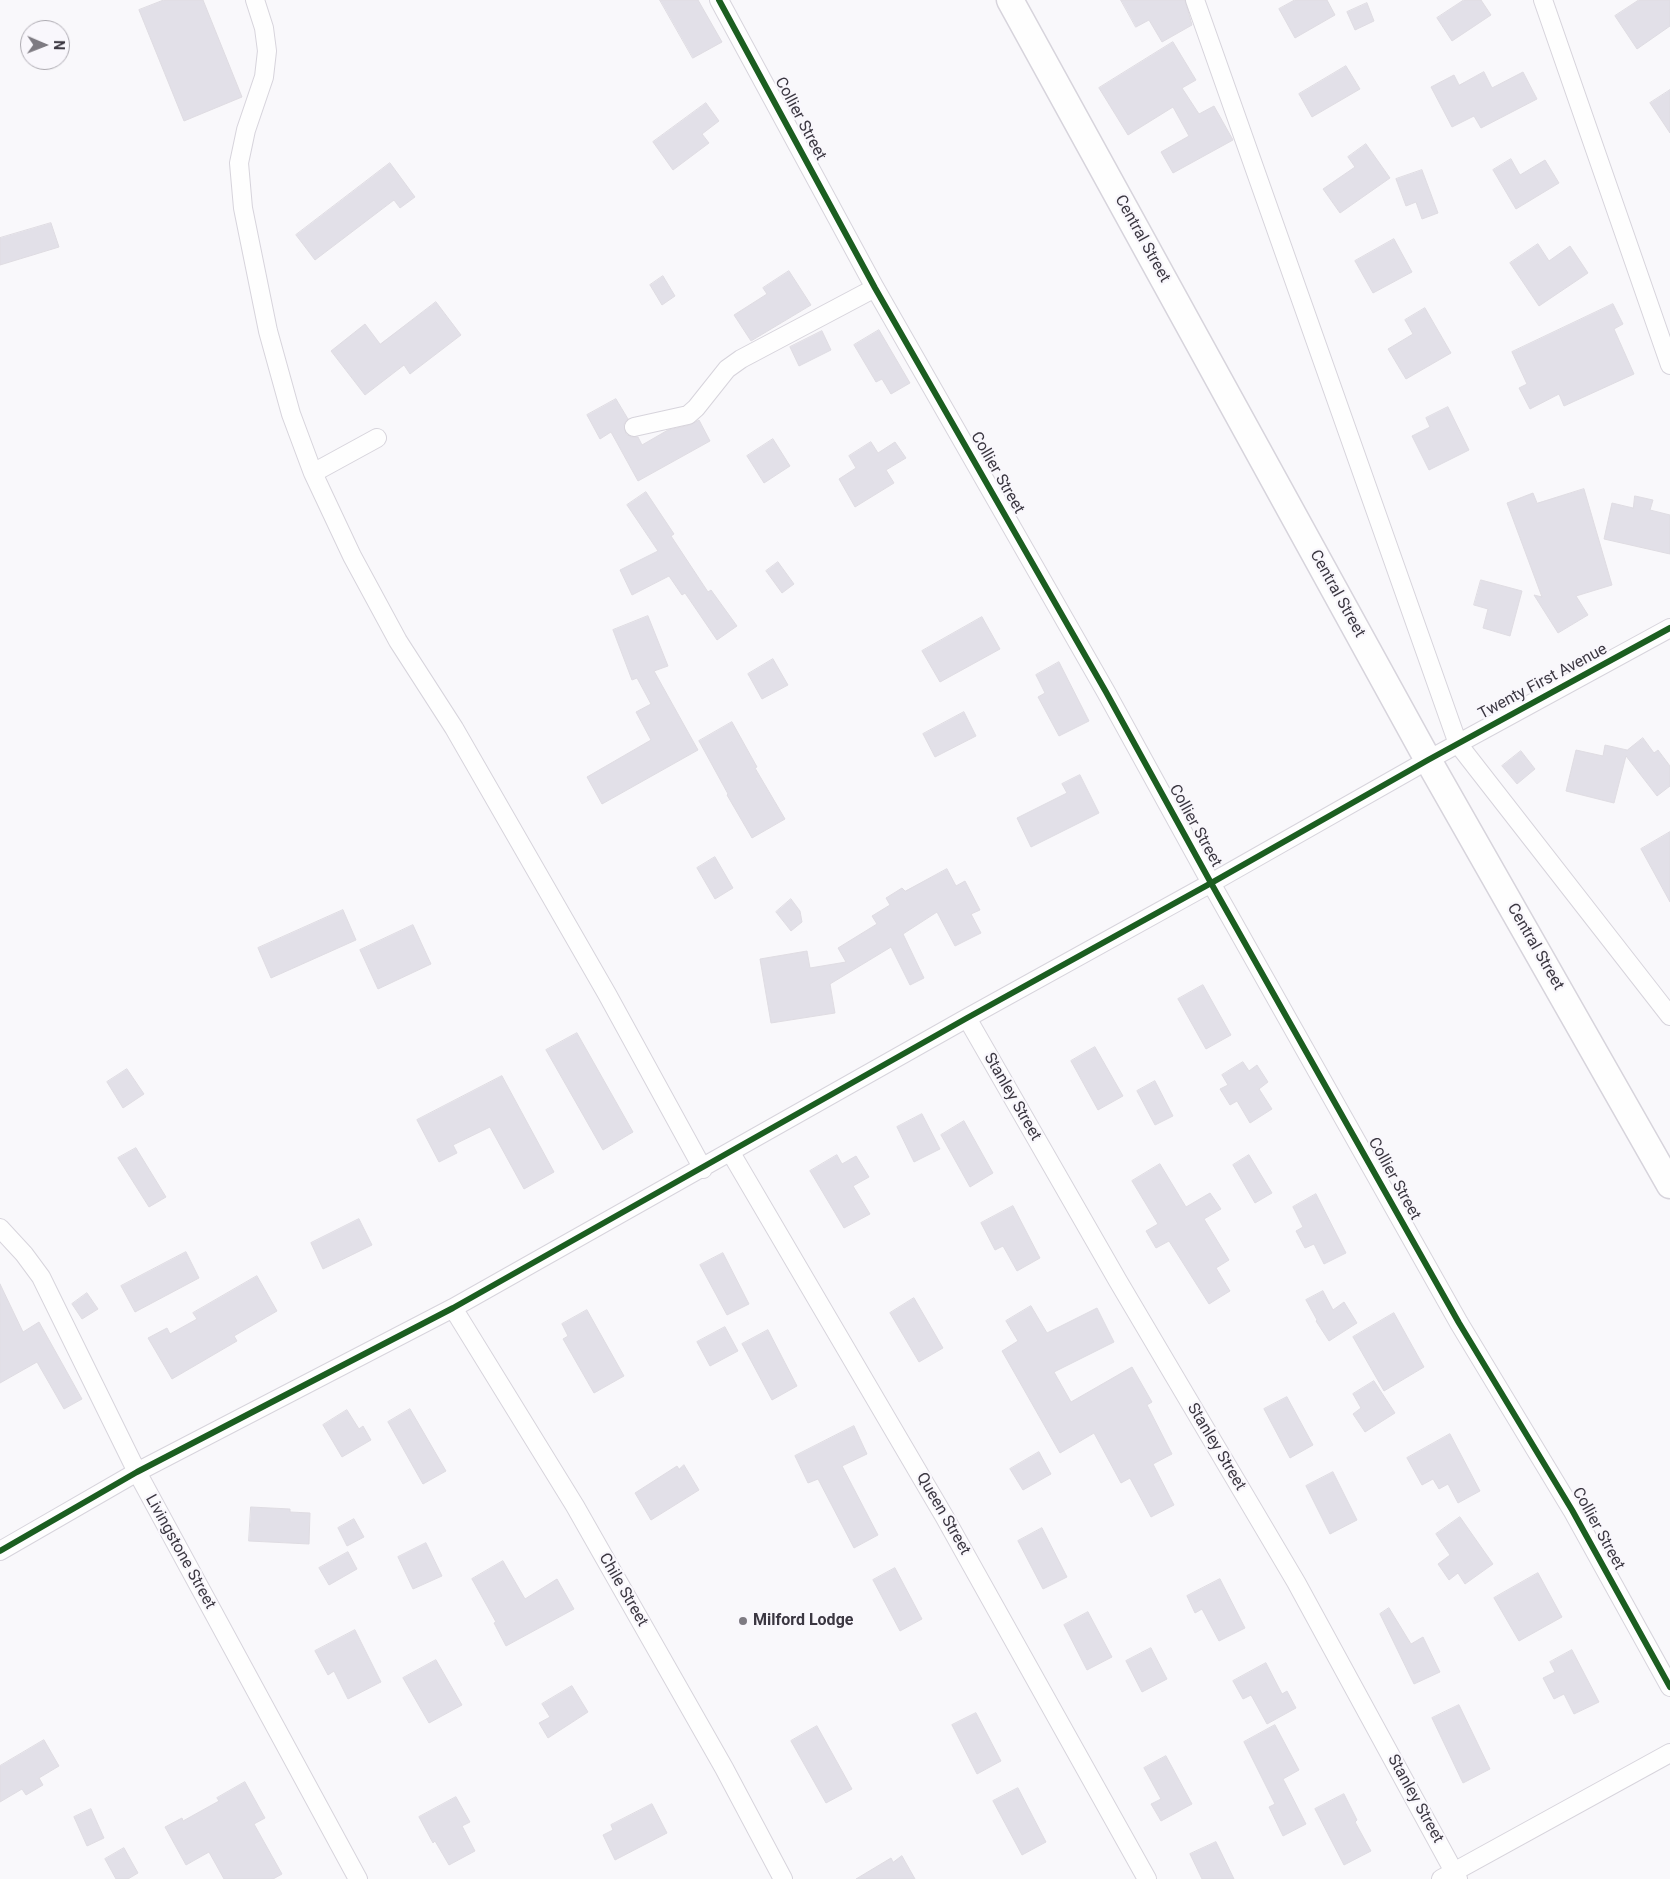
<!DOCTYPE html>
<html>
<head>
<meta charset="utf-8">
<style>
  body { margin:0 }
  #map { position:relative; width:1670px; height:1879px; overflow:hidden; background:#f9f8fb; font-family:Roboto,sans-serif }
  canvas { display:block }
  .north { position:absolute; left:20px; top:20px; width:50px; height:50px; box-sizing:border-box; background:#f9f7fc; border:1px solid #adaab1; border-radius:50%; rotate:91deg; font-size:14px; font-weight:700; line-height:20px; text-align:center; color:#3b3741 }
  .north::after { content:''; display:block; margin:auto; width:18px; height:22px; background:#7e7b82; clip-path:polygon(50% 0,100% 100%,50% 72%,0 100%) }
</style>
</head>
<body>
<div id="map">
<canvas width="1670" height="1879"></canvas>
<div class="north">N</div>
</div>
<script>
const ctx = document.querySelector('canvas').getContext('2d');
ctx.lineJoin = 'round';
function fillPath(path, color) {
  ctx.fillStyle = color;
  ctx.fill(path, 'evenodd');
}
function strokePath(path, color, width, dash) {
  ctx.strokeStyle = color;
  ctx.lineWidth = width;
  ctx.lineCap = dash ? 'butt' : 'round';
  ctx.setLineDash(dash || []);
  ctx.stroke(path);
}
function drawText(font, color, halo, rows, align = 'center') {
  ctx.font = font + ' Roboto,sans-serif';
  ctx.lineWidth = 4.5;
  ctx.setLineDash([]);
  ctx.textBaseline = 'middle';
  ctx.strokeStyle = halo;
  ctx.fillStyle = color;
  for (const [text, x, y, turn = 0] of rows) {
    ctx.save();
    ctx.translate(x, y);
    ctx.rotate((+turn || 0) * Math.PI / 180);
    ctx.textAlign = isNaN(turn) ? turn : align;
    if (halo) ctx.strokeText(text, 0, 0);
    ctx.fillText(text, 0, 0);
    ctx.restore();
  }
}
const building = new Path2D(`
  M164,0H203L242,97L184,121L139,10Z
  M660,0H698L722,42L693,58Z
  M1121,0H1185L1192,25L1162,42L1149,20L1136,27Z
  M1295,0H1327L1335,15L1295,38L1279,9Z
  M1464,0H1481L1491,15L1452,41L1437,18Z
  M1639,0H1670V26L1637,49L1615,16Z
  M1367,3L1374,21L1355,30L1347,12Z
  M1173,42L1196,80L1182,88L1199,114L1214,106L1233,140L1173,173L1161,152L1189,136L1173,107L1128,135L1099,88Z
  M1346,66L1360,89L1312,117L1299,94Z
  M1484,72L1492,88L1523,72L1537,99L1481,128L1474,116L1452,127L1431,87L1454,75L1459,85Z
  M1670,90V133L1650,103Z
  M706,103L719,121L702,134L709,143L673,170L653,142Z
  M1366,144L1390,178L1340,213L1323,189L1355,167L1348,157Z
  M1511,159L1520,175L1545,160L1559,183L1516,209L1493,170Z
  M390,163L415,197L400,208L394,200L315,260L296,235Z
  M1422,170L1438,213L1422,219L1416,202L1406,206L1396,179Z
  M51,223L59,247L0,265V238Z
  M1394,239L1412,272L1373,293L1355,261Z
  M1538,244L1549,261L1570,246L1588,273L1539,306L1510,263Z
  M789,271L811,305L751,341L734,315L767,294L763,288Z
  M663,276L675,296L662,305L650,285Z
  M436,302L461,335L410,374L404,365L365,395L331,351L365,324L380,344Z
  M1613,304L1623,324L1614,329L1634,374L1564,406L1559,394L1530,409L1519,388L1527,384L1512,352Z
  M1425,308L1451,353L1406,379L1388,349L1413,334L1405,320Z
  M879,330L910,383L891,394L882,379L876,382L854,345Z
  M822,331L831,350L799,366L790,347Z
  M616,399L628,419L624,424L626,434L631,437H638L642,445L668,430L690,425L699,420L710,441L638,481L611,432L600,439L587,415Z
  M1448,407L1469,450L1429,470L1412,436L1430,427L1426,418Z
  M773,439L790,466L764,483L747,456Z
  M871,442L878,453L895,442L906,458L886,470L894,483L855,507L839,479L856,468L849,456Z
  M1584,489L1612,585L1576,596L1588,615L1558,633L1534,595L1542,597L1507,503L1533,493L1537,503Z
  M646,492L674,534L671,536L708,592L711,590L737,626L717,640L685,593L682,595L669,576L632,595L620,570L658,551L627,505Z
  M1635,496L1653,500L1650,510L1670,515V554L1604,539L1612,503L1633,508Z
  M778,562L794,584L782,593L766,571Z
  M1481,580L1522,591L1510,636L1483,628L1488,609L1474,605Z
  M648,616L668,666L654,671L698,750L602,804L587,777L651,740L636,712L651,704L637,678L632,680L613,630Z
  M982,617L1000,649L940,682L922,651Z
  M773,659L788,685L762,699L748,674Z
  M1059,662L1089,721L1059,736L1038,697L1045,693L1036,675Z
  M964,712L976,736L935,757L923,734Z
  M732,722L757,767L755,768L785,819L752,838L727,795L728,794L699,741Z
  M1643,738L1654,753L1658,750L1670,766V786L1657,796L1626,756L1614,803L1566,791L1576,750L1603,756L1605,745L1627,750Z
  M1521,751L1535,769L1517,784L1502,766Z
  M1080,775L1099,813L1031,847L1017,818L1067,793L1062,784Z
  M1670,832V902L1641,849Z
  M715,857L733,888L715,899L697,868Z
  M947,869L956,886L965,881L980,910L971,914L981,933L955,946L937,912L903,934L924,978L910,985L891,947L830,984L835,1013L771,1023L760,959L807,951L810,968L846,962L838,948L877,924L872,916L890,905L886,898L902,888L905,891Z
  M791,899L800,911L802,922L791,931L776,912Z
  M343,910L356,940L271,978L258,948Z
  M413,925L431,964L378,989L360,950Z
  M1203,985L1231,1035L1206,1049L1178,999Z
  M577,1033L633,1132L603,1150L546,1050Z
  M1095,1047L1123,1096L1098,1110L1071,1061Z
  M1243,1062L1249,1071L1257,1065L1268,1082L1259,1089L1272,1109L1250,1123L1237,1101L1230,1105L1220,1089L1228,1085L1222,1075Z
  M127,1069L144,1094L123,1108L107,1082Z
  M502,1076L554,1172L524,1189L490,1127L453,1145L457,1153L439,1162L417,1120Z
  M1155,1081L1173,1116L1155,1125L1137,1091Z
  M922,1114L940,1149L914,1162L897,1127Z
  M964,1121L993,1173L970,1187L941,1135Z
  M136,1148L166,1197L149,1207L118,1158Z
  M837,1155L842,1164L856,1156L869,1177L853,1186L870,1214L844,1228L810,1171Z
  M1249,1155L1272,1193L1255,1203L1233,1165Z
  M1160,1164L1186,1207L1210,1193L1221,1209L1204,1219L1229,1260L1216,1268L1230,1291L1209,1304L1169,1241L1156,1248L1146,1231L1158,1224L1132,1181Z
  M1316,1194L1346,1253L1324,1264L1314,1244L1305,1248L1296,1231L1303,1227L1293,1207Z
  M1013,1206L1040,1258L1017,1271L1003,1246L995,1250L981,1223Z
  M359,1219L372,1245L323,1269L311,1243Z
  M186,1252L199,1278L135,1312L121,1286Z
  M723,1253L749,1304L727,1315L700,1265Z
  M257,1276L277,1311L234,1336L237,1341L172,1379L148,1338L167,1328L170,1334L197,1319L193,1313Z
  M0,1284L23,1332L39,1322L82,1399L64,1409L37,1362L0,1383Z
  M1323,1291L1333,1310L1344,1302L1357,1323L1329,1341L1316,1321L1317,1320L1306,1300Z
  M87,1293L98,1309L82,1319L72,1304Z
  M914,1298L943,1348L919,1362L890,1313Z
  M1031,1306L1047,1333L1097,1308L1114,1342L1054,1372L1071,1402L1132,1367L1152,1402L1147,1405L1172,1454L1153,1464L1174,1505L1151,1517L1130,1478L1121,1483L1094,1433L1060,1453L1002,1351L1018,1341L1006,1321Z
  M587,1310L624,1376L594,1393L563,1339L568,1336L562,1324Z
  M1394,1313L1424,1367L1384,1391L1353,1337Z
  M725,1327L738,1351L710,1366L697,1342Z
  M768,1330L797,1386L772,1400L742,1344Z
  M1374,1381L1395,1413L1365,1432L1353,1414L1361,1408L1353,1394Z
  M1287,1397L1313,1445L1290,1458L1264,1409Z
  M410,1409L446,1471L423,1484L388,1422Z
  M347,1410L359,1429L363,1426L371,1440L342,1457L323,1425Z
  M854,1426L867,1454L842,1466L878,1535L854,1548L818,1479L808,1483L795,1456Z
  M1450,1434L1480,1491L1458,1503L1448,1484L1439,1489L1433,1479L1422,1485L1407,1458Z
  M1039,1452L1051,1474L1023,1490L1010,1469Z
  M684,1465L699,1490L651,1520L635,1493L677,1466L679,1469Z
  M1333,1472L1357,1520L1330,1534L1306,1486Z
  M251,1507L290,1509V1512L310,1513L309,1544L249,1541Z
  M1460,1517L1493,1564L1465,1584L1458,1573L1449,1580L1438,1564L1450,1555L1436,1534Z
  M354,1519L364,1537L347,1546L338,1528Z
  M1042,1528L1067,1577L1043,1589L1018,1541Z
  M426,1543L442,1576L413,1589L398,1557Z
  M348,1552L357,1569L329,1585L319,1568Z
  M503,1561L525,1599L557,1579L574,1609L506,1646L494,1623L496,1622L472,1579Z
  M895,1568L922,1619L900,1631L873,1580Z
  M1538,1573L1562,1617L1519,1641L1494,1598Z
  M1220,1579L1245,1628L1219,1641L1202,1609L1195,1613L1187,1596Z
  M1389,1608L1411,1644L1423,1637L1440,1672L1414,1684L1380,1614Z
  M1088,1612L1112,1657L1087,1670L1064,1625Z
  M355,1630L381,1682L348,1699L334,1671L328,1675L315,1651Z
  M1151,1648L1167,1679L1142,1692L1126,1661Z
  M1572,1650L1599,1702L1574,1714L1564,1694L1554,1699L1543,1678L1555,1672L1550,1662Z
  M436,1660L462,1705L429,1723L403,1678Z
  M1266,1663L1282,1694L1287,1691L1296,1708L1267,1724L1251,1695L1243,1699L1233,1681Z
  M572,1686L588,1712L548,1738L539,1723L550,1717L542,1704Z
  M1459,1705L1490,1769L1463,1783L1432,1718Z
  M976,1713L1001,1761L977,1774L952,1725Z
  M1275,1725L1299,1770L1283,1779L1306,1824L1283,1836L1269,1807L1275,1804L1244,1742Z
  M817,1726L852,1789L826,1803L791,1741Z
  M44,1740L59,1766L39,1778L43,1785L26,1795L22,1789L0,1802V1766Z
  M1166,1756L1192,1804L1161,1821L1151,1804L1161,1799L1144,1768Z
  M245,1782L265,1818L254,1824L282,1874L273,1879H224L209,1852L186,1865L165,1827L182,1818L183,1821L219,1801L217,1798Z
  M1018,1788L1046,1842L1022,1855L993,1801Z
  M1344,1794L1357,1820L1355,1822L1371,1851L1344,1865L1315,1809Z
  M456,1797L470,1822L462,1826L475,1851L449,1865L435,1841L433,1843L419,1817Z
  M652,1804L667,1833L615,1860L603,1835L613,1830L611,1825Z
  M91,1809L104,1838L87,1846L74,1817Z
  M1216,1842L1234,1879H1202L1190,1854Z
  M124,1848L138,1873L128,1879H116L105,1859Z
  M902,1856L915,1879H856L891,1858L893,1862Z`);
fillPath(building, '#e2e0e8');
strokePath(building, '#dfdce2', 1);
const street = new Path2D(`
  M255,0L264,28L267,51L264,77L246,130L239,163L243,208L268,331L291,414L313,473
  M719,0L875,288L1106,692L1211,883L1459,1323L1572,1510L1670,1687
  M1195,0L1458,744L1670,1016
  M1543,0L1670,365
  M634,427L688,415L696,408L727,369L741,359L875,288
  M377,438L313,473L352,556L398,641L454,728L607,994L703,1169
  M967,1018L1118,1281L1296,1582L1458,1879
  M731,1153L944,1516L1147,1879
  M0,1228L24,1254L41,1277L137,1472L358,1879
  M453,1308L575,1506L724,1768L783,1879
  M0,1551L137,1472L453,1308L967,1018L1211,883L1428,760L1670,628
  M1441,1879L1670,1753`);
const secondary = new Path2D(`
  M1010,0L1428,760L1670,1185`);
strokePath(street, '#d7d4dc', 20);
strokePath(secondary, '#d7d4dc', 29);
strokePath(street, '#fefefe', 18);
strokePath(secondary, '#fefefe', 26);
strokePath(new Path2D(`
  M719,0L875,288L1106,692L1211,883L1459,1323L1572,1510L1670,1687
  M0,1551L137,1472L453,1308L967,1018L1211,883L1428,760L1670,628`), '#1b5e20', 6);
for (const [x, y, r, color] of [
  [743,1621,5,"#7e7b82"]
]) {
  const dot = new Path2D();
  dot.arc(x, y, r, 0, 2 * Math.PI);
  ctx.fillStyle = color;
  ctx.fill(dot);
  strokePath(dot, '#f9f7fc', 2);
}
drawText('16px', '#3b3741', '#f9f7fc', [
  ["Collier Street",800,119,62],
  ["Central Street",1142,239,61],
  ["Collier Street",997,473,60],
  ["Central Street",1337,594,61],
  ["Twenty First Avenue",1543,682,-28],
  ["Collier Street",1195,826,61],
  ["Central Street",1535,947,60],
  ["Stanley Street",1012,1097,60],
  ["Collier Street",1394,1179,61],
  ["Stanley Street",1216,1447,59],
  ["Queen Street",943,1514,60],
  ["Collier Street",1598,1529,61],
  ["Livingstone Street",180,1552,61],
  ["Chile Street",623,1590,60],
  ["Stanley Street",1415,1799,61]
]);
drawText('bold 16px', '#3b3741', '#f9f7fc', [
  ["Milford Lodge",753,1621]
], 'left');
</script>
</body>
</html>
